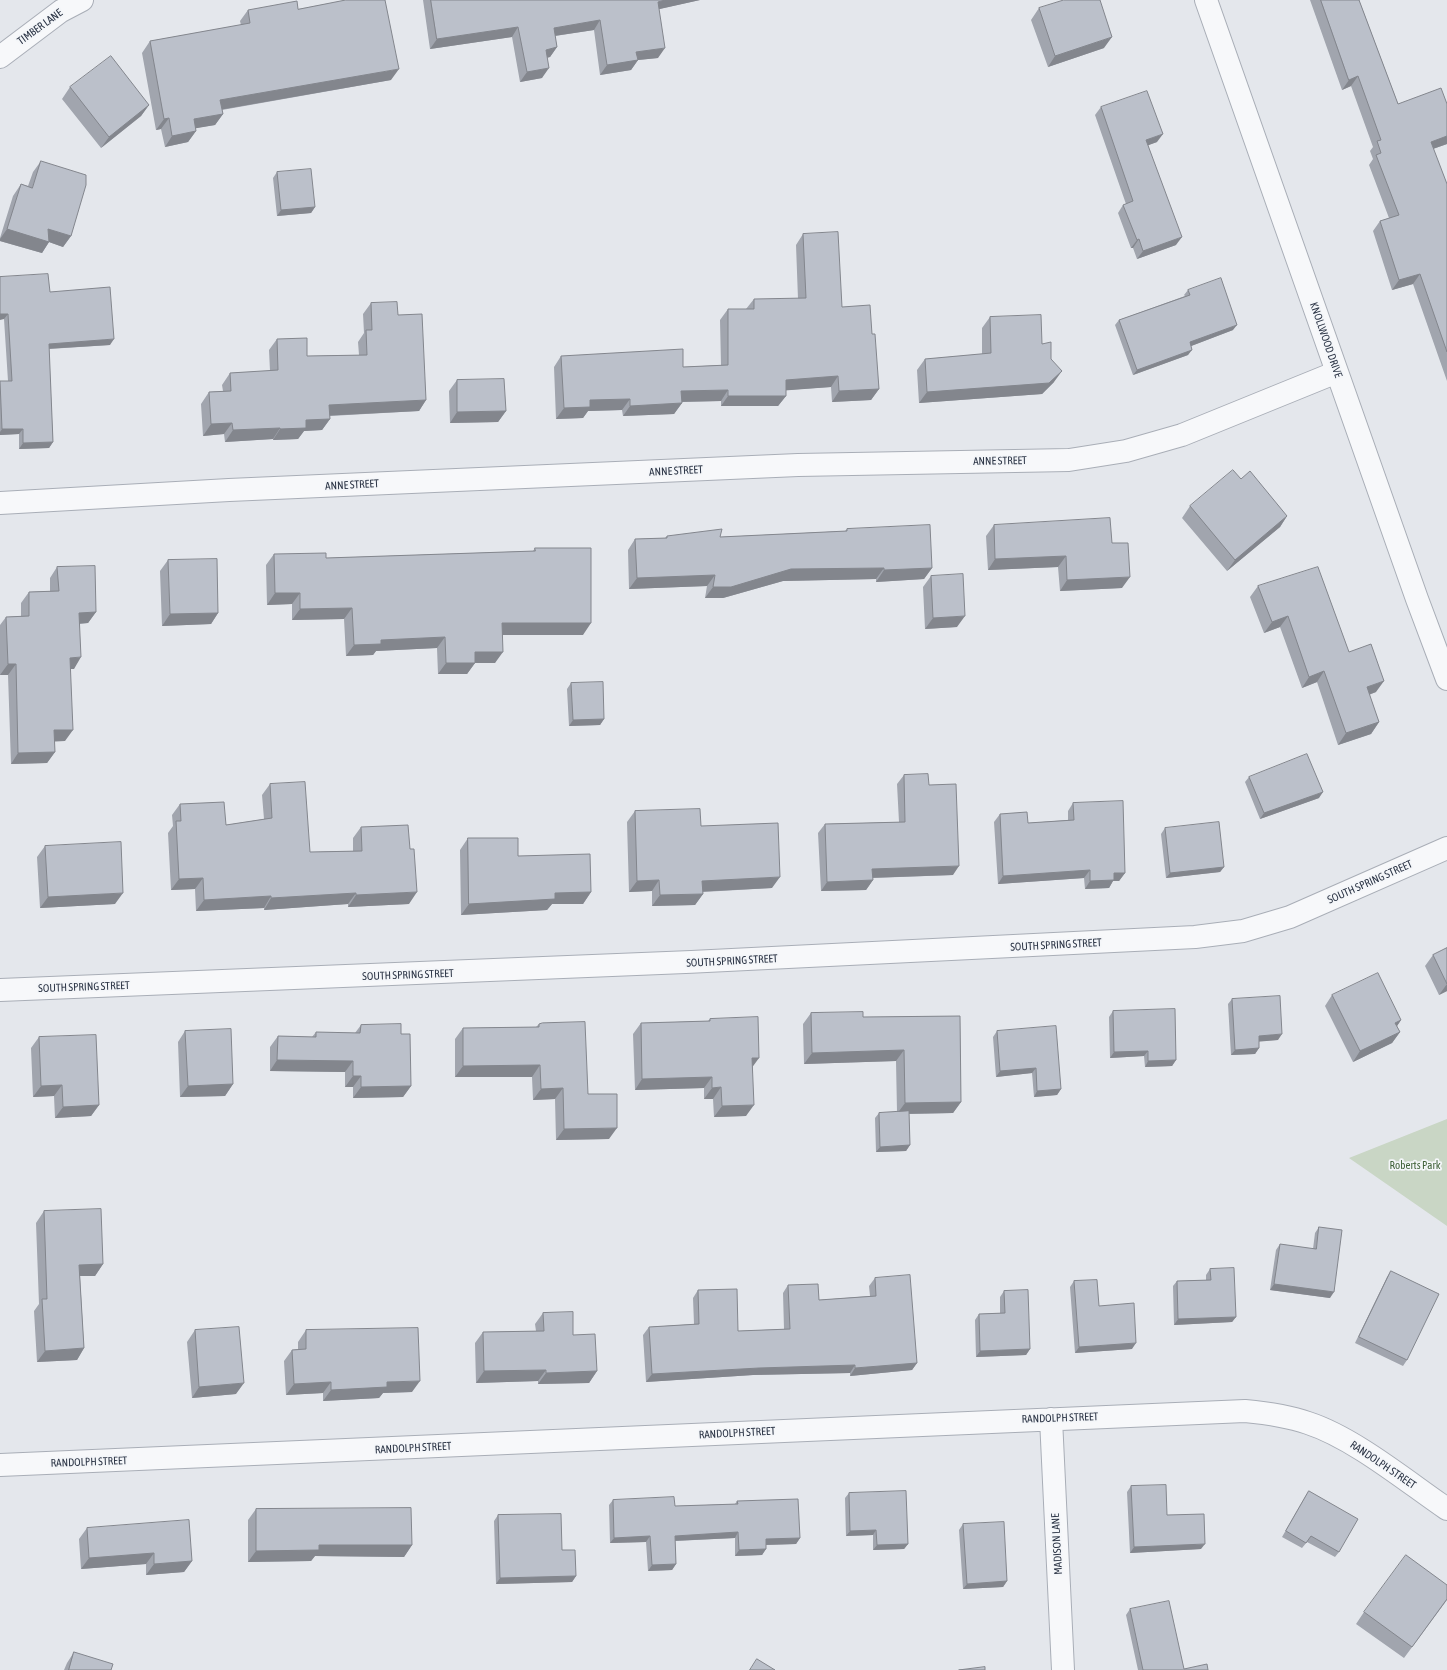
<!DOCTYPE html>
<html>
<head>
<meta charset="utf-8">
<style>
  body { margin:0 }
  canvas { display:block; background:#e4e7ec }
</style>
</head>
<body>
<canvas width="1447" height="1670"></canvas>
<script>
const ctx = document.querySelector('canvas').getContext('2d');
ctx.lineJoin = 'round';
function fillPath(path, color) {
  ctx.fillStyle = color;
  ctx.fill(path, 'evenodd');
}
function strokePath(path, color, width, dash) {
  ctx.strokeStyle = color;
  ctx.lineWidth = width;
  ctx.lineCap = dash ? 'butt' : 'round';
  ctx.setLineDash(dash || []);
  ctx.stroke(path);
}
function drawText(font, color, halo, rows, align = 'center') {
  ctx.font = font + ' "Asap Condensed",sans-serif';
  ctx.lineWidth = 3.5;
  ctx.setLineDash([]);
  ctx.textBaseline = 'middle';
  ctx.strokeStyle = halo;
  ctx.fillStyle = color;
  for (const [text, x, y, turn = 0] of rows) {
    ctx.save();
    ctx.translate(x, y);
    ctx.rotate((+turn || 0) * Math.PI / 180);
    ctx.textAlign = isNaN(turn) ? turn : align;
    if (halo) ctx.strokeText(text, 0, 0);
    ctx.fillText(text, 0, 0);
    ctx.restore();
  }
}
fillPath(new Path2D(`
  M1447,1119V1226L1349,1158Z`), '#c9d6c5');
const minor = new Path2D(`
  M1206,0L1417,599L1447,679
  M0,57L61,11L82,0
  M0,503L229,490L798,465L1069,460L1126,451L1182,435L1337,372
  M0,990C398,976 797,958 1195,937L1243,931L1290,917L1447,848
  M1051,1419L1063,1670
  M0,1465L1245,1411C1266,1413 1288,1416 1308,1423C1354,1438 1406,1481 1447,1509`);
strokePath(minor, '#a9aeb7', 24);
strokePath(minor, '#f7f8fa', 22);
fillPath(new Path2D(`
  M423,0H700L659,9L658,58L638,60L631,70L600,75L594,30L555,36L557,47L550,57L547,58L542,78L520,82L512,37L430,49Z
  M1310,0H1359L1398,104H1447V144L1433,149L1447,184V381L1413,284L1392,290L1373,231L1380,221L1389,218L1369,165L1373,159L1370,151L1373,147L1351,86L1342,90Z
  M1039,8L1104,48L1048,67L1031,20Z
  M298,9L391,80L222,110L223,114L215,125L195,128L196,131L188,142L165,147L161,129L156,130L142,53L150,41L241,25L240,21L248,10Z
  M70,87L149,105L141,116L101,148L62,99Z
  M1101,107L1157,142L1148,145L1176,245L1137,259L1133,248H1131L1118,213L1123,205L1126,204L1095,115Z
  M41,161L71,236L63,247L49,242L42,253L0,241V238L13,196L21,184L28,186L33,172Z
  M277,172L315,207L311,213L277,216L273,178Z
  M803,234L842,307L872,334L879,389L871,400L832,402L831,387L786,390V396L778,406H721V401L682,402V403L674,414L623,416L622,410L588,411L583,418L556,419L554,367L561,356L683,367L721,365L720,320L728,309H746L754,299H798L796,245Z
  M0,277L50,292L110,345L49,349L53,442L49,448L19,449V434L0,435V381H8L4,319Z
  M1188,290L1233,330L1191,346L1188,355L1133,375L1115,325L1119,320L1185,296L1184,295Z
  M371,303L398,315L426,400L419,411L330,416V419L322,430L304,431L298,439L273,440V439L225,442L224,434L203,436L201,404L209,392L223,391L222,385L230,373L270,371L269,350L277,339L307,356L359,355L358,342L364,333L363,314Z
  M990,317L1042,344L1054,382L1042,394L919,403L917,370L925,359L982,354V328Z
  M457,380L506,411L498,422L450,423L449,391Z
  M1241,479L1287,516L1280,527L1227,571L1182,518L1190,506Z
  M994,525L1112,543L1122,588L1060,591L1058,567L988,570L986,536Z
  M847,529L932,568L924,579L876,582V579L783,581L723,598H705L707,586L629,589L628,550L635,539L665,538L667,536L720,537L845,531Z
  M535,548L583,635H503L495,663H475L467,674H438L437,648L376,651L373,655L346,656L344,619L292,620V604L267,605L266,565L274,554L326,558L533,551Z
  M168,560L218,613L211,624L162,626L160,571Z
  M57,567L96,612L88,623L80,624L74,669H70L65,741H54L55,752L47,763L11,764L8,675H0V625L6,617L21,616V603L29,592L50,591V578Z
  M931,576L957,627L925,629L923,587Z
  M1258,586L1349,652L1376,692L1369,695L1379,722L1371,734L1338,745L1317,682L1302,688L1280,627L1264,633L1250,597Z
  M571,683L604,719L600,725L569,726L567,689Z
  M904,775L929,785L953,875L873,878V880L866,890L821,891L818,833L825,824L899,822L897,784Z
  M1249,777L1319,798L1260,819L1245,782Z
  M270,784L310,852L353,851V838L361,827L409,904L348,907V904L264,910V908L196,911L195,889L171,890L168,833L173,826L172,815L180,804L226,825L264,819L262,795Z
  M1073,803L1125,873L1119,881H1113L1109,888L1085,889L1084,878L998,884L994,822L1000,814L1028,823L1068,820V811Z
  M635,811L701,826L772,888L703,892V894L695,905L652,906V891L629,892L627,822Z
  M1165,828L1224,867L1220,872L1166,878L1161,834Z
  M468,838L518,856L591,892L583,904H552L547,910L461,915L460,850Z
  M45,846L115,904L40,908L37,857Z
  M1447,948V991L1439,995L1425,966L1433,955Z
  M1332,995L1401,1020L1397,1026L1400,1032L1392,1043L1353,1062L1325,1006Z
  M1232,999L1278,1040L1259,1041V1048L1255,1054L1231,1055L1228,1004Z
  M1113,1011L1176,1060L1172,1066L1145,1067L1144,1056L1110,1058L1109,1017Z
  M811,1013L863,1017L960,1016L961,1102L953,1113L909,1114L910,1145L906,1151L876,1152L875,1118L879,1113L897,1112L896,1061L804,1064L803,1024Z
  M710,1019L753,1067L746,1116L714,1117L713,1099H704V1088L635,1090L633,1034L641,1023L708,1021Z
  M539,1024L588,1094L609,1139L556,1140L555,1099L533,1100L532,1077H455V1039L463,1028L536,1027Z
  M361,1025L401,1034L411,1086L403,1097L353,1098V1087H345V1072L270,1071V1047L278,1036L312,1037L316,1032L355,1033Z
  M185,1031L233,1084L225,1096L180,1097L178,1042Z
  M997,1031L1061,1089L1057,1095L1034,1097L1032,1073L996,1077L993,1037Z
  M39,1037L99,1105L91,1116L55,1118L54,1096L33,1097L31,1048Z
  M44,1211L103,1264L95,1276H80L84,1348L77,1360L37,1362L34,1311L39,1304L36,1223Z
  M1319,1227L1330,1298L1270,1290L1276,1250L1280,1244L1313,1249L1315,1233Z
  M1210,1269L1236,1317L1232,1322L1174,1325L1173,1286L1177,1281L1206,1280V1275Z
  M1391,1271L1407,1360L1403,1366L1355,1343L1387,1277Z
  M875,1278L917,1363L912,1370L850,1376V1373L753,1375L646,1382L643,1335L649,1327L694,1324L693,1298L698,1290L738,1331L784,1329L783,1293L788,1285L819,1300L870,1296L869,1286Z
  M1074,1281L1099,1306L1132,1349L1075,1353L1070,1287Z
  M1004,1291L1030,1349L1026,1355L976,1357L975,1320L979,1314L1000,1313V1297Z
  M543,1313L573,1335L597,1371L589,1383L538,1384V1381L476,1383L475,1343L483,1332L536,1331L535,1324Z
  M195,1330L236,1394L192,1398L187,1342Z
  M306,1330L412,1392L383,1393L379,1398L323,1401V1393L286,1395L284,1361L292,1350L298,1349V1342Z
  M1131,1486L1167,1515L1201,1549L1130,1553L1127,1492Z
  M1309,1491L1339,1552L1335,1557L1307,1542L1302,1548L1282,1537L1305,1497Z
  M849,1493L908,1544L904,1549L873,1550V1535L846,1536L845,1498Z
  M613,1500L675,1506L735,1504L737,1501L800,1538L796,1544L766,1545V1549L762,1555L735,1556V1538L675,1541L676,1564L672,1570L648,1571L646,1542L610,1543L609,1505Z
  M256,1509L412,1545L404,1557L315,1556L311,1561L248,1562V1520Z
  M498,1515L562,1550L576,1576L572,1582L496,1584L494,1521Z
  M963,1524L1007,1581L1003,1587L963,1589L959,1530Z
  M87,1528L192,1561L184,1572L146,1575V1564L81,1569L79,1539Z
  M1447,1600L1404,1658L1356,1624L1364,1612Z
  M1130,1609L1184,1669L1208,1670H1138L1126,1615Z
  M74,1652L111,1670H64L67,1663Z`), '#a1a5ae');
fillPath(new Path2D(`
  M665,0H700L651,11L658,2Z
  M600,20L594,30L547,37L554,28Z
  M518,27L512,37L430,49L437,39Z
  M1112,37L1104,48L1048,67L1055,56Z
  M557,47L550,57L539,59L546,50Z
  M665,48L658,58L638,60L631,70L600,75L607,65L636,52Z
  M549,68L542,78L520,82L527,72Z
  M399,69L391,80L213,111L220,100Z
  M1358,76L1351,86L1342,90L1349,80Z
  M149,105L141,116L101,148L109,137Z
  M223,114L215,125L186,130L194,119Z
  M169,118L161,129L156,130L164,119Z
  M196,131L188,142L165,147L172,136Z
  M1163,134L1157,142L1141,148L1146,140Z
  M1447,136V144L1424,152L1431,142Z
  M315,207L311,213L277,216L281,210Z
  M7,229H48L71,236L63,247L49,242L42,253L0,241V239Z
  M1182,237L1176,245L1137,259L1143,251Z
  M1139,239L1133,248H1131L1137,240Z
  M1420,274L1413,284L1392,290L1399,280Z
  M0,314H8L4,319L0,320Z
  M1237,325L1233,330L1186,348L1190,342Z
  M114,339L110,345L45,349L49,344Z
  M1192,350L1188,355L1133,375L1137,370Z
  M1062,371L1054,382L1042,394L919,403L927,392Z
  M838,376L831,387L778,391L786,380Z
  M879,389L871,400L832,402L839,391Z
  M728,390L721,401L674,402L681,391Z
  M728,396H786L778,406H721Z
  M630,399L622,410L588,411L583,418L556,419L564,408L590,400Z
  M426,400L419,411L321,416L329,405Z
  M682,403L674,414L623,416L630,406Z
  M506,411L498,422L450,423L457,412Z
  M330,419L322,430L304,431L298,439L273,440L280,429L306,420Z
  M232,423L224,434L203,436L211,424Z
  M280,428L273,439L225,442L233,430Z
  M2,429H23L19,434L0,435V432Z
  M53,442L49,448L19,449L23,443Z
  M1287,516L1280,527L1227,571L1235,560Z
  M1066,556L1058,567L988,570L995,559Z
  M884,568L876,579L783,581L723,598H705L713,587L791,569Z
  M932,568L924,579L876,582L884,570Z
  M715,575L707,586L629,589L637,578Z
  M1130,577L1122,588L1060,591L1067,580Z
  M275,593H300L292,604L267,605Z
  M352,608L344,619L292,620L300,609Z
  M96,612L88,623L71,624L79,613Z
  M218,613L211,624L162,626L170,614Z
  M965,616L957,627L925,629L933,618Z
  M1288,616L1280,627L1264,633L1272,622Z
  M502,623H591L583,635H495Z
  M445,637L437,648L376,651L373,655L346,656L354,645L381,640Z
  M475,652H503L495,663H475L467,674H438L446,663Z
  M81,657L74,669H62L70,658Z
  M8,664H16L8,675H0Z
  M1324,671L1317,682L1302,688L1309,677Z
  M1384,681L1376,692L1359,698L1367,687Z
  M604,719L600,725L569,726L573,720Z
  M1379,722L1371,734L1338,745L1346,733Z
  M54,730H73L65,741L46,742Z
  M55,752L47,763L11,764L18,753Z
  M1323,792L1319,798L1260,819L1264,813Z
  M959,866L953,875L866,878L872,869Z
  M1224,867L1220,872L1166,878L1170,873Z
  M1090,870L1084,878L998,884L1003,876Z
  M1114,873H1125L1119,881H1113L1109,888L1085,889L1090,881Z
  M780,877L772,888L694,892L702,881Z
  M203,878L195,889L171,890L179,879Z
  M659,880L652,891L629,892L637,881Z
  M873,880L866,890L821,891L827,882Z
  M417,892L409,904L348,907L356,895Z
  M591,892L583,904H552L547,910L461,915L469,904L555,893Z
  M123,893L115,904L40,908L48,897Z
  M356,893L348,904L264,910L271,898Z
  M703,894L695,905L652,906L660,895Z
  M271,896L264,908L196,911L204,900Z
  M1447,983V991L1439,995L1447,984Z
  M1401,1020L1393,1032L1395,1023Z
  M1400,1032L1392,1043L1353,1062L1360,1051Z
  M1282,1034L1278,1040L1255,1042L1259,1036Z
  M1259,1048L1255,1054L1231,1055L1235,1050Z
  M904,1050L896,1061L804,1064L812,1053Z
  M1148,1051L1144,1056L1110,1058L1114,1052Z
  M752,1058H759L751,1069Z
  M277,1060L353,1061L345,1072L270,1071Z
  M1176,1060L1172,1066L1145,1067L1148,1061Z
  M540,1065L532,1077H455L463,1066Z
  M1036,1068L1032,1073L996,1077L1000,1071Z
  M353,1076H361L353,1087H345Z
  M712,1077L704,1088L635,1090L642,1079Z
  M233,1084L225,1096L180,1097L188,1086Z
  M62,1085L54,1096L33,1097L41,1086Z
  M411,1086L403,1097L353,1098L361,1087Z
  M721,1087L713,1099H704L712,1088Z
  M563,1088L555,1099L533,1100L541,1089Z
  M1061,1089L1057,1095L1034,1097L1037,1091Z
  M961,1102L953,1113L897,1114L905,1103Z
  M99,1105L91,1116L55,1118L63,1107Z
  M754,1105L746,1116L714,1117L722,1106Z
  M617,1128L609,1139L556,1140L564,1129Z
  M910,1145L906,1151L876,1152L880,1147Z
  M103,1264L95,1276H71L79,1265Z
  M1274,1284L1334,1292L1330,1298L1270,1290Z
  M1236,1317L1232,1322L1174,1325L1178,1319Z
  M1136,1343L1132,1349L1075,1353L1079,1347Z
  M84,1348L77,1360L37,1362L45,1351Z
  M1030,1349L1026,1355L976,1357L980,1351Z
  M917,1363L912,1370L850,1376L855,1368Z
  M855,1365L850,1373L753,1375L646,1382L652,1374L759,1368Z
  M546,1370L538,1381L476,1383L484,1371Z
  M597,1371L589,1383L538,1384L546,1373Z
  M420,1381L412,1392L383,1393L379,1398L323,1401L331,1390L387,1382Z
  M331,1382L323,1393L286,1395L294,1384Z
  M244,1383L236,1394L192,1398L199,1387Z
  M876,1530L873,1535L846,1536L850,1531Z
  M738,1532L735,1538L671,1541L675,1536Z
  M650,1536L646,1542L610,1543L614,1538Z
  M800,1538L796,1544L762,1545L766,1539Z
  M908,1544L904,1549L873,1550L877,1545Z
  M1205,1544L1201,1549L1130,1553L1134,1547Z
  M319,1545H412L404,1557L315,1556L311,1561L248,1562L256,1551Z
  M766,1549L762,1555L735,1556L739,1550Z
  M154,1553L146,1564L81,1569L89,1558Z
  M192,1561L184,1572L146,1575L154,1564Z
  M676,1564L672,1570L648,1571L652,1565Z
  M576,1576L572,1582L496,1584L500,1578Z
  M1007,1581L1003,1587L963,1589L967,1584Z`), '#83868d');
const building = new Path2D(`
  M346,0H385L399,69L220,100L223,114L194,119L196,131L172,136L169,118L164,119L150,41L250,23L248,10L297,1L298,9Z
  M431,0H665L658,2L665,48L636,52L638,60L607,65L600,20L554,28L557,47L546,50L549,68L527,72L518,27L437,39Z
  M1064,0H1100L1112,37L1055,56L1039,8Z
  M1321,0H1359L1398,104L1441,88L1447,104V136L1431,142L1447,184V352L1420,274L1399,280L1380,221L1399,215L1376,155L1381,153L1377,141L1381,140L1358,76L1349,80Z
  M111,56L149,105L109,137L70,87Z
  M1147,91L1163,134L1146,140L1182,237L1143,251L1139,239L1137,240L1123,205L1133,201L1101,107Z
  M41,161L86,175V185L71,236L48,229L49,242L7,229L21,184L32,188Z
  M311,169L315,207L281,210L277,172Z
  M838,232L842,307L870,305L872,334H875L879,389L839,391L838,376L786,380V396H728V390L681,391L682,403L630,406V399L590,400V407L564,408L561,356L683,349V367L728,365V309H754V299L806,298L803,234Z
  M48,274L50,292L110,287L114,339L49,344L53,442L23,443V429H2L0,381H12L8,314H0V277Z
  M1221,278L1237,325L1190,342L1192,350L1137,370L1119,320L1190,295L1188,290Z
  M397,302L398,315L422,314L426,400L329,405L330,419L306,420V428L280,429V428L233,430L232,423L211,424L209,392L231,391L230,373L278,370L277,339L307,338V356L367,355L366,330H372L371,303Z
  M1041,315L1042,344L1051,342V359L1062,371L1049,383L927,392L925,359L991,353L990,317Z
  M504,379L506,411L457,412V380Z
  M1233,470L1241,479L1250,471L1287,516L1235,560L1190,506Z
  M1110,518L1112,543H1128L1130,577L1067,580L1066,556L995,559L994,525Z
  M930,525L932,568L884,570V568L791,569L731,587H713L715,575L637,578L635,539L667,538V536L722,529L720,537L847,531V529Z
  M535,548H591V623H502L503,652H475V663H446L445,637L381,640V644L354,645L352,608L300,609V593H275L274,554L326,553V558L535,551Z
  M217,559L218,613L170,614L168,560Z
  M95,566L96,612L79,613L81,657L70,658L73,730H54L55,752L18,753L16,664H8L6,617L29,616V592L59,591L57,567Z
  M1318,567L1349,652L1371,644L1384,681L1367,687L1379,722L1346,733L1324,671L1309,677L1288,616L1272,622L1258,586Z
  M963,574L965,616L933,618L931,576Z
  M603,682L604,719L573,720L571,683Z
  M1307,754L1323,792L1264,813L1249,777Z
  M928,774L929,785L956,784L959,866L872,869L873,880L827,882L825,824L905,822L904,775Z
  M305,782L310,852L362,851L361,827L408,825L410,849H414L417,892L356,895V893L271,898V896L204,900L203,878L179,879L176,821H181L180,804L224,802L226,825L272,818L270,784Z
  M1123,801L1125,873H1114V880L1090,881V870L1003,876L1000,814L1027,812L1028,823L1074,820L1073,803Z
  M700,809L701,826L778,823L780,877L702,881L703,894L660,895L659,880L637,881L635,811Z
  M1219,822L1224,867L1170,873L1165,828Z
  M468,838H518V856L590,854L591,892L555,893V899L469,904Z
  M121,842L123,893L48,897L45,846Z
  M1447,948V984L1433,955Z
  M1378,973L1401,1020L1395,1023L1400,1032L1360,1051L1332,995Z
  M1280,996L1282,1034L1259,1036V1048L1235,1050L1232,999Z
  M1175,1009L1176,1060L1148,1061V1051L1114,1052L1113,1011Z
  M863,1012V1017L960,1016L961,1102L905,1103L904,1050L812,1053L811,1013Z
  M758,1017L759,1058H752L754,1105L722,1106L721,1087L712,1088V1077L642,1079L641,1023L710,1021V1019Z
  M585,1022L588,1094H617V1128L564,1129L563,1088L541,1089L540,1065L463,1066V1028L539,1027V1024L542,1023Z
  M401,1024V1034H410L411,1086L361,1087V1076H353V1061L277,1060L278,1036L316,1037V1032L360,1033L361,1025Z
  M1056,1026L1061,1089L1037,1091L1036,1068L1000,1071L997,1031Z
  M231,1029L233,1084L188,1086L185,1031Z
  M96,1035L99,1105L63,1107L62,1085L41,1086L39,1037Z
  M909,1111L910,1145L880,1147L879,1113Z
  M101,1209L103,1264L79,1265L84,1348L45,1351L42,1299H47L44,1211Z
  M1319,1227L1342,1230L1334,1292L1274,1284L1280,1244L1316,1249Z
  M1234,1268L1236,1317L1178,1319L1177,1281L1211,1280L1210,1269Z
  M1391,1271L1439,1294L1407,1360L1359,1337Z
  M910,1275L917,1363L855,1368V1365L759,1368L652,1374L649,1327L699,1324L698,1290L737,1289L738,1331L790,1329L788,1285L818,1284L819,1300L876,1296L875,1278Z
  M1097,1280L1099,1306L1134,1303L1136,1343L1079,1347L1074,1281Z
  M1028,1290L1030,1349L980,1351L979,1314L1005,1313L1004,1291Z
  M573,1312V1335L595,1334L597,1371L546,1373V1370L484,1371L483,1332L544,1331L543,1313Z
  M239,1327L244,1383L199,1387L195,1330Z
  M418,1328L420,1381L387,1382V1387L331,1390V1382L294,1384L292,1350L306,1349V1330Z
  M1166,1485L1167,1515L1204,1514L1205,1544L1134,1547L1131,1486Z
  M906,1491L908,1544L877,1545L876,1530L850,1531L849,1493Z
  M1309,1491L1358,1519L1339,1552L1311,1536L1306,1543L1286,1531Z
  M674,1497L675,1506L738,1504L737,1501L798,1499L800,1538L766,1539V1549L739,1550L738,1532L675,1536L676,1564L652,1565L650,1536L614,1538L613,1500Z
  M411,1508L412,1545H319V1550L256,1551V1509Z
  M561,1514L562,1550H575L576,1576L500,1578L498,1515Z
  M189,1520L192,1561L154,1564V1553L89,1558L87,1528Z
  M1004,1522L1007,1581L967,1584L963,1524Z
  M1406,1555L1447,1585V1599L1412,1647L1364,1612Z
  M1169,1601L1184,1669L1207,1664L1208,1670H1143L1130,1609Z
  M74,1652L113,1664L111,1670H69Z
  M757,1659L775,1670H750Z
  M985,1667V1670H959Z`);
fillPath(building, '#bbc0ca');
strokePath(building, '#83868d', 1);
drawText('11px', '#2b3445', '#f4f6f9', [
  ["TIMBER LANE",40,27,-36],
  ["KNOLLWOOD DRIVE",1326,340,71],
  ["ANNE STREET",1000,461,-1],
  ["ANNE STREET",676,471,-3],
  ["ANNE STREET",352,485,-3],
  ["SOUTH SPRING STREET",1370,882,-24],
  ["SOUTH SPRING STREET",1056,945,-3],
  ["SOUTH SPRING STREET",732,961,-3],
  ["SOUTH SPRING STREET",408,975,-2],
  ["SOUTH SPRING STREET",84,987,-2],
  ["RANDOLPH STREET",1060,1418,-2],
  ["RANDOLPH STREET",737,1433,-3],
  ["RANDOLPH STREET",413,1448,-3],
  ["RANDOLPH STREET",89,1462,-2],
  ["RANDOLPH STREET",1383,1465,34],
  ["MADISON LANE",1057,1544,-93]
]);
drawText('11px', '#3f6138', '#f4f6f9', [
  ["Roberts Park",1415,1166]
]);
</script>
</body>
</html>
